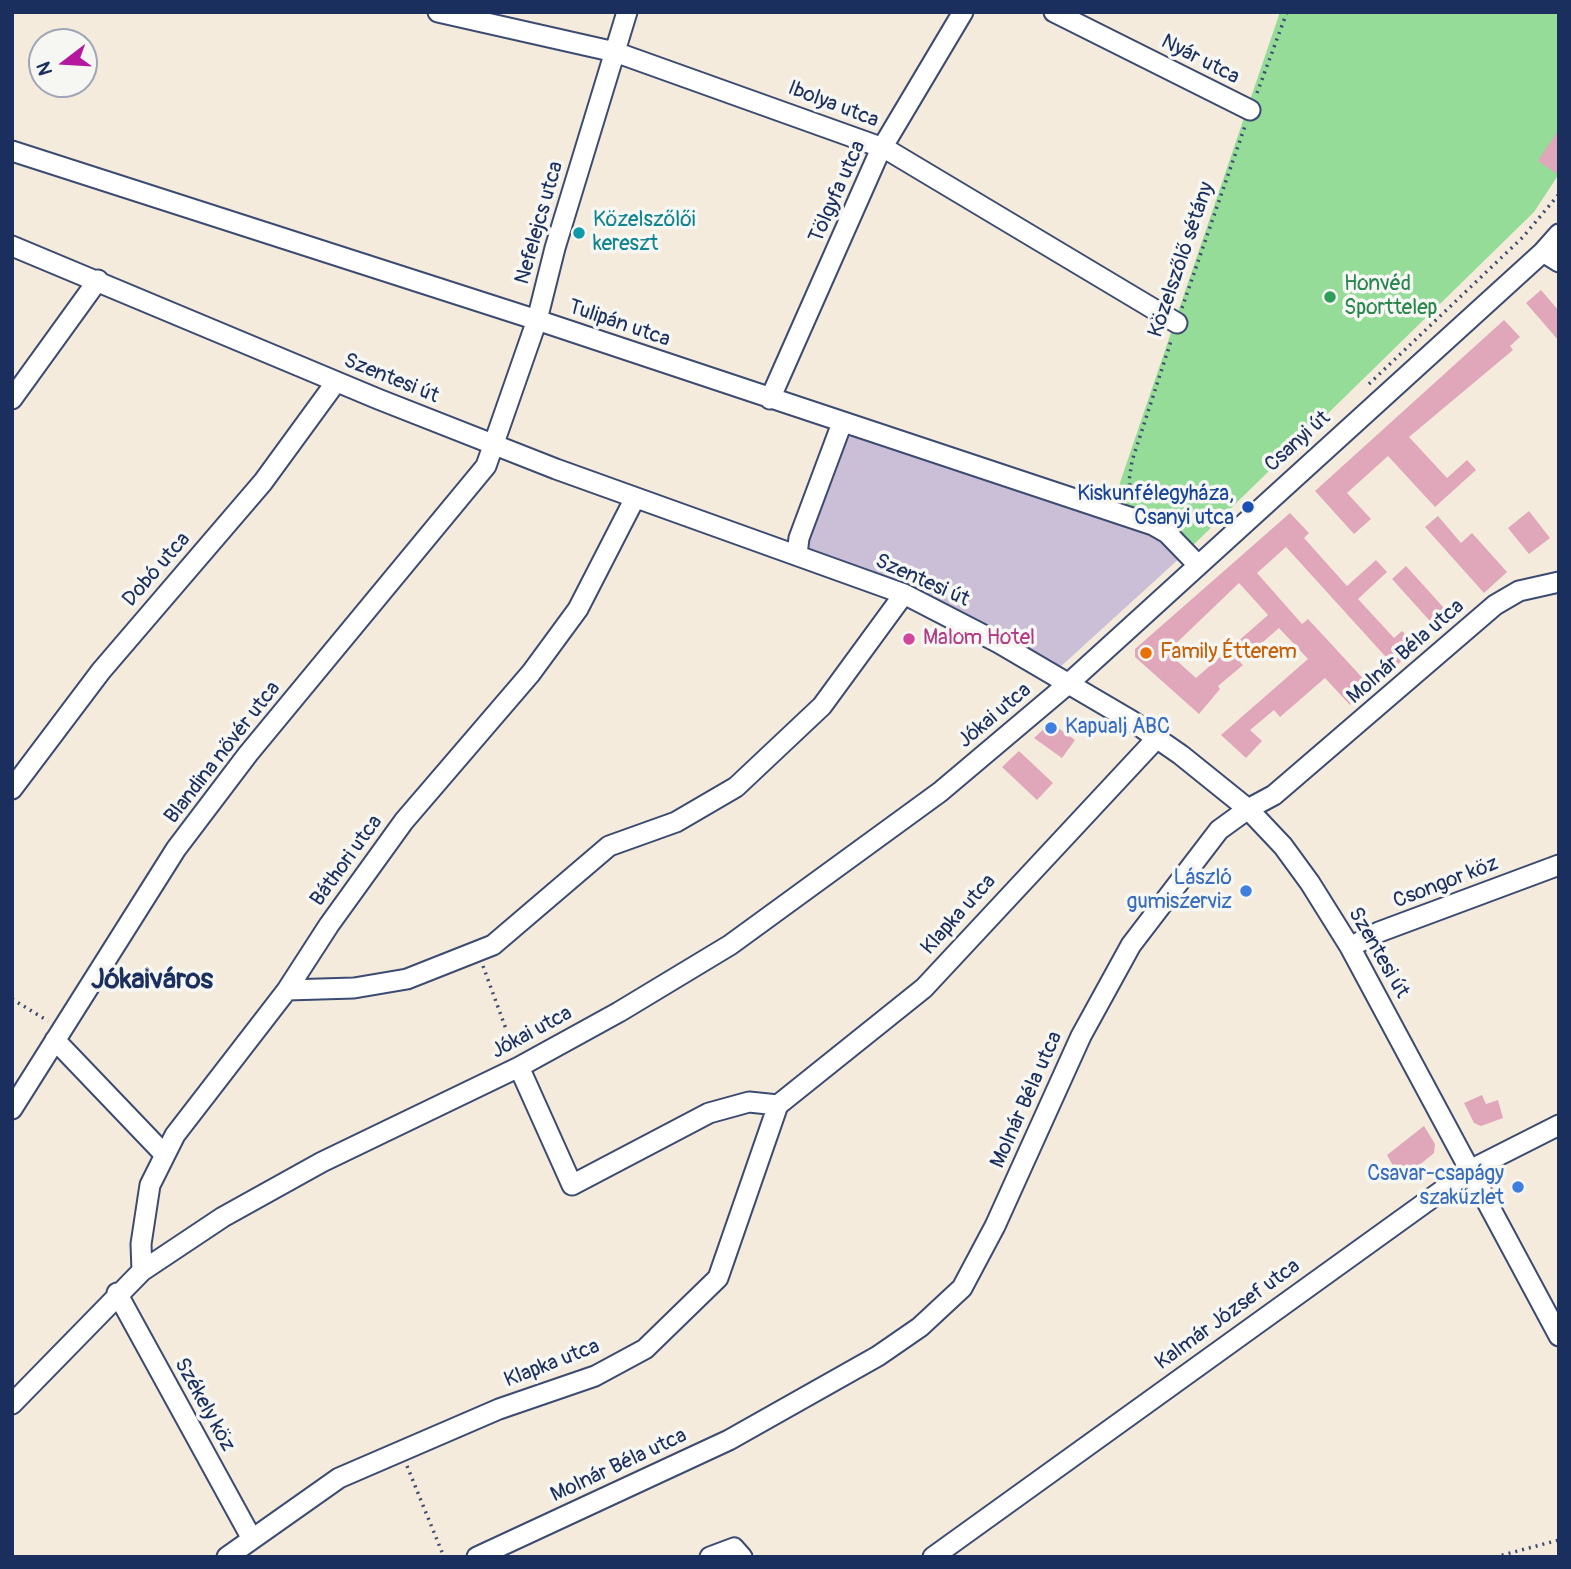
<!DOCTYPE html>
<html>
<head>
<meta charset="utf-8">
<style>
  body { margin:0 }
  #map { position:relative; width:1571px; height:1569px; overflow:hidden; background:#f4ebdc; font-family:Pangolin,sans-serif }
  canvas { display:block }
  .frame { position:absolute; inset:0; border:14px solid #1b2f5e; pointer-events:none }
  .north { position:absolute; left:28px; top:28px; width:70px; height:70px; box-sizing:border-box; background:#f6f6f2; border:2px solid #9ea6b7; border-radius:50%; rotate:253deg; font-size:19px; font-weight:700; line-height:28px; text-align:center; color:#1b2f5e }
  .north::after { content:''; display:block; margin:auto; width:24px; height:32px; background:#b5179e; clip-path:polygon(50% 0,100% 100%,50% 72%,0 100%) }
</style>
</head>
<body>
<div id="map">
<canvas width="1571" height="1569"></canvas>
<div class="frame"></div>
<div class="north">N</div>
</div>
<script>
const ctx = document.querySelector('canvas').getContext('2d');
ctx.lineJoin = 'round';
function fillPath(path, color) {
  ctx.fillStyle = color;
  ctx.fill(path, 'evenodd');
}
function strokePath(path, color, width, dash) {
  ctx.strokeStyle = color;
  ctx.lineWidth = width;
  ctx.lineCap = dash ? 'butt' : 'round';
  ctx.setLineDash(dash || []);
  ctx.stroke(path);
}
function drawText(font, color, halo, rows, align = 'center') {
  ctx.font = font + ' Pangolin,sans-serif';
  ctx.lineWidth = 7;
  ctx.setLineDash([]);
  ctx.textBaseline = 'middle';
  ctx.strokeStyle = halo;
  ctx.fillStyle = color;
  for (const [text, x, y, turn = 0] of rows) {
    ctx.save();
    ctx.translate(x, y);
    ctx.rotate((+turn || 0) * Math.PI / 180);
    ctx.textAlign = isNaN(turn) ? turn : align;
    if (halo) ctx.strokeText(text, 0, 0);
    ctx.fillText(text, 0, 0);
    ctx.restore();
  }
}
fillPath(new Path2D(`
  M846,428L1146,528L1182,556L1058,669L802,553Z`), '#cabfd6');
fillPath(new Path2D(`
  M1280,12H1559V174L1534,212L1182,556L1164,536L1109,515Z`), '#94dc97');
fillPath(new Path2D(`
  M1559,129V175L1538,161Z
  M1541,290L1559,311V341L1526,303Z
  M1504,320L1520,337L1510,346L1513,350L1409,437L1447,478L1467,460L1476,470L1435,507L1388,456L1347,493L1371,519L1354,534L1315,491Z
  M1529,511L1550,538L1529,554L1508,528Z
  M1290,513L1309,533L1304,538L1347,586L1376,560L1387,572L1358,599L1394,638L1402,631L1417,647L1395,667L1286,547L1257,573L1302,624L1308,619L1370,686L1350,705L1325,678L1280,717L1274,710L1250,730L1262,741L1246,758L1221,735L1308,659L1279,628L1240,662L1243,665L1218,686L1220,689L1199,714L1135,657V649ZM1239,583L1268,615L1196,678L1167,652Z
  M1438,516L1461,543L1472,533L1507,572L1484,593L1425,527Z
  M1406,566L1453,618L1439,631L1392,579Z
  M1048,725H1054L1075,740L1062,758L1034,738Z
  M1019,751L1053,783L1037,800L1002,767Z
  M1482,1095L1486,1104L1498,1100L1503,1118L1481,1126L1474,1123L1464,1103Z
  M1424,1126L1435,1144L1434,1153L1401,1180L1387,1155Z`), '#e0a7ba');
const minor = new Path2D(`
  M438,12L615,52L886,149L1177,323
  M1054,12L1250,110
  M12,151L537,320L1153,525L1167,533L1198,565
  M12,246L378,399L556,469L904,594L999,643L1132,721L1181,755L1248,809L1283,846L1310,883L1350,947L1559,1336
  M1543,252L1559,262
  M12,399L98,280
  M770,399L879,153L963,12
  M797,554L799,538L842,423
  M12,789L101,671L263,482L336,382
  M1350,947L1379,932L1559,865
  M287,990L354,988L407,979L493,945L609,846L676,822L736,787L822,706L904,594
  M55,1040L165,1155
  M519,1067L572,1185L709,1113L749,1102L778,1105
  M12,1109L176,849L248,754L486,466L537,320L555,248L627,12
  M142,1271L141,1244L150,1185L175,1135L287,990L329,925L404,821L531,673L578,609L635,498
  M117,1293L252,1539
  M12,1404L142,1271L223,1217L322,1162L519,1067L619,1012L730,945L940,792L1068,684L1543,252L1559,234
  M227,1557L339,1478L499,1409L595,1376L645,1349L718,1278L778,1105L924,988L1157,738
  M477,1557L729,1440L878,1356L920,1327L962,1288L995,1226L1081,1036L1131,945L1219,830L1248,809L1274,795L1495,605L1519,591L1559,582
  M710,1557L734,1548L742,1557
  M933,1557L1472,1169L1559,1125`);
strokePath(minor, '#3c4b71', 23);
strokePath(new Path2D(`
  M1257,93L1287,12
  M1182,308L1245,126
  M1369,384L1523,237L1559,194
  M1132,499L1129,481L1132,461L1172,338
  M483,966L514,1051
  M12,999L48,1021
  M407,1466L444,1557
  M1495,1557L1559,1540`), '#3c4b71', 3.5, [2, 5]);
strokePath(minor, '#fff', 19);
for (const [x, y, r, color] of [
  [579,233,7,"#0f9aa8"],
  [1330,297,7,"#2e9e5b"],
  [1248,507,7,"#1a4fb4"],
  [909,639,7,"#d1479c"],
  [1146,653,7,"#e8710a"],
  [1051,728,7,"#3f7fe0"],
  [1246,891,7,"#3f7fe0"],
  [1518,1187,7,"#3f7fe0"]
]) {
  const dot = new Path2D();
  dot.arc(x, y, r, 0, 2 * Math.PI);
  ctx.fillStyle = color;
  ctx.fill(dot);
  strokePath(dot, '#f6f6f2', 2.5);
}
drawText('21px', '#1b2f5e', '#f6f6f2', [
  ["Nyár utca",1200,60,27],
  ["Ibolya utca",833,105,21],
  ["Tölgyfa utca",838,192,-66],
  ["Nefelejcs utca",540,223,-74],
  ["Közelszőlő sétány",1182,260,-71],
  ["Tulipán utca",619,324,19],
  ["Szentesi út",391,379,22],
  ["Csanyi út",1298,442,-42],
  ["Dobó utca",157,570,-49],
  ["Szentesi út",922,581,24],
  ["Molnár Béla utca",1406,652,-41],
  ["Jókai utca",995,716,-40],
  ["Blandina nővér utca",223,753,-52],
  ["Báthori utca",347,861,-54],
  ["Csongor köz",1446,883,-21],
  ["Klapka utca",959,915,-48],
  ["Szentesi út",1378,953,60],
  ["Jókai utca",532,1033,-28],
  ["Molnár Béla utca",1027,1100,-66],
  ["Kalmár József utca",1228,1315,-36],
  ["Klapka utca",552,1364,-21],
  ["Székely köz",204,1405,61],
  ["Molnár Béla utca",619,1466,-25]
]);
drawText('21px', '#0d838f', '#f6f6f2', [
  ["Közelszőlői",593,221],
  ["kereszt",593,245]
], 'left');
drawText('21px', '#27864d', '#f6f6f2', [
  ["Honvéd",1344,285],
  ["Sporttelep",1344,309]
], 'left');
drawText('21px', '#164399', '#f6f6f2', [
  ["Kiskunfélegyháza,",1234,495],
  ["Csanyi utca",1234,519]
], 'right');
drawText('21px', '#b23c85', '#f6f6f2', [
  ["Malom Hotel",923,639]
], 'left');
drawText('21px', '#c56008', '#f6f6f2', [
  ["Family Étterem",1160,653]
], 'left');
drawText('21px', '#366cbe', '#f6f6f2', [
  ["Kapualj ABC",1065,728,"left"],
  ["László",1232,879],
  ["gumiszerviz",1232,903],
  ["Csavar-csapágy",1504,1175],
  ["szaküzlet",1504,1199]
], 'right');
drawText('bold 28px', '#1b2f5e', '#f6f6f2', [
  ["Jókaiváros",152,981]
]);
</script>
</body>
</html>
